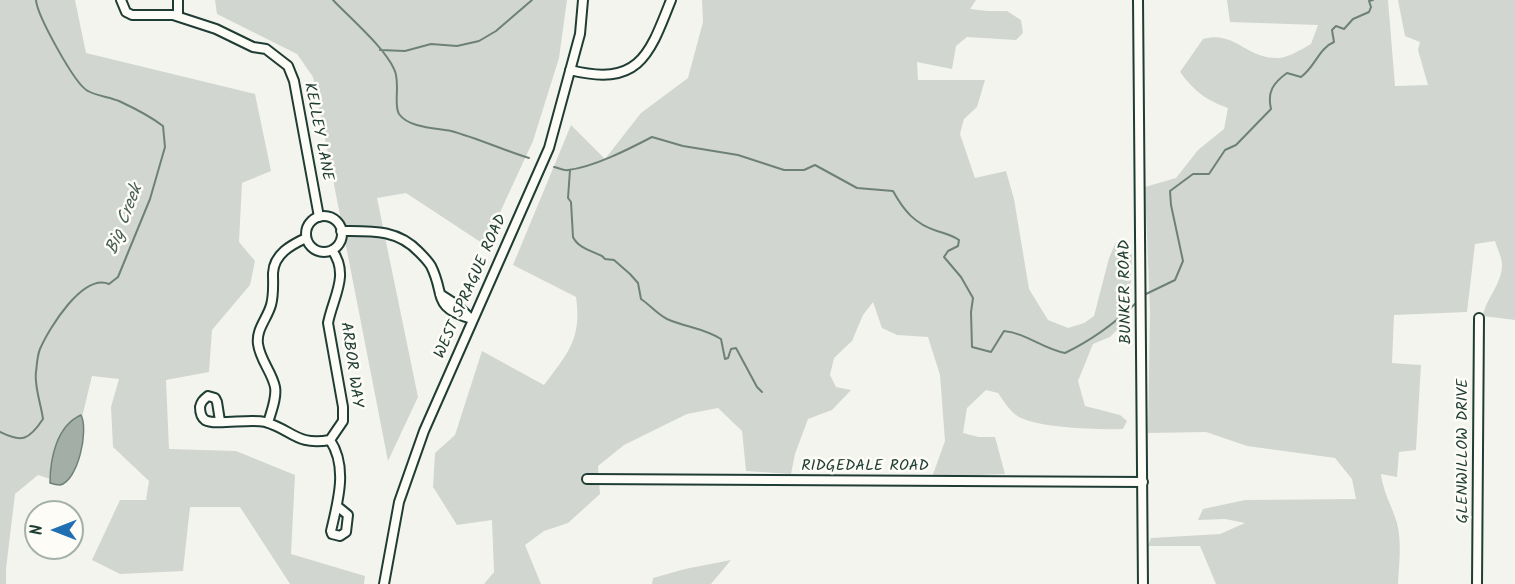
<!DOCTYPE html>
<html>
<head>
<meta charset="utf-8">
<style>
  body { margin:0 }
  #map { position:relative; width:1515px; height:584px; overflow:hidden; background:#f4f4ef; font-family:Kalam,sans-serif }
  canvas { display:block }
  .north { position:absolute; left:24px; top:500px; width:60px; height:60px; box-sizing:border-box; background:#fdfcf7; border:2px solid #a4b0a9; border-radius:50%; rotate:270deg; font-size:16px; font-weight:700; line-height:24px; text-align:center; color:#1f3d34 }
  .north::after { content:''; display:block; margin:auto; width:21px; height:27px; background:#1f6fb2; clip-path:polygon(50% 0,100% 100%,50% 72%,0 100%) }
</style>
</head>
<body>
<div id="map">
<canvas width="1515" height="584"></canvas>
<div class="north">N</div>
</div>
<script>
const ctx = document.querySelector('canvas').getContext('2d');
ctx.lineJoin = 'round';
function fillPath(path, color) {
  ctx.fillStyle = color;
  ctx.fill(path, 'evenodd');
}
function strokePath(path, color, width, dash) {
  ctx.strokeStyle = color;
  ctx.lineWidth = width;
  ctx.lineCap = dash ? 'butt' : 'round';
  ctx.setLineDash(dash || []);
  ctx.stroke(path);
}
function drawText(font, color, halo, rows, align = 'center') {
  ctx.font = font + ' Kalam,sans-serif';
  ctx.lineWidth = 5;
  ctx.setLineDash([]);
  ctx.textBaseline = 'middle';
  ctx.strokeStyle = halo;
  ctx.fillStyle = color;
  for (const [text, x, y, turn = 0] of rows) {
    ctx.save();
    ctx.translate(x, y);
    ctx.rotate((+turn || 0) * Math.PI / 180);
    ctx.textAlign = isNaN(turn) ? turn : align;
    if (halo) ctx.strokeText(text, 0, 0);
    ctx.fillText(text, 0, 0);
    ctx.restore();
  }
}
fillPath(new Path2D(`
  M0,0H75L86,53L255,94L271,171L242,183L239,242L255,261L250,285L212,330L209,372L166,380L169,449L236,451L295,475L291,554L365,576L364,584H290L240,507H190L183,571L120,574L92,560L120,500H146L149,481L113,447L111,407L119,379L92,376L69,471L56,481L38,475L15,494L6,569V584H0Z
  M215,0H567L559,58L533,141L485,245L406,193L377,198L418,397L388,461L313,77L297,54L217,14Z
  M702,0H976L970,9L988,11H1007L1021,20L1023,33L1016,40L967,37L956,46L952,69L917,62L918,80H985L977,107L964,119L960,134L975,178L1006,171L1014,199L1029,289L1048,320L1068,328L1084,323L1094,316L1109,258L1116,242L1132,255L1129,318L1110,337L1093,344L1078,381L1085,406L1120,415L1127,421L1123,429C1101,430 1032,428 1016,415C1009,410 1003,400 998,393L986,390L967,408L963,433L979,437H995L1005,474L932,477L945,441L940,375L928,337L897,335L882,328L873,302L863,315L852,341L834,358L830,375L836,387L851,390L832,410L808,419L795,454L791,474L746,471L742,431L718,408L687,414L624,445L598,466L600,494L568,523L544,531L525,545L541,584H484L494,572L492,520L457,525L433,487L435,453L455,435L482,351L544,385C568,353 582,339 576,297L513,265L571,125L605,159L641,113L688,78L703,22Z
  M1227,0H1388L1395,86L1428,85L1418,50L1420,42L1405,36L1398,0H1515V320L1483,316C1486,298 1502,284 1502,265C1502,258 1497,248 1495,241L1475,244L1467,312L1394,315L1392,363L1421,365L1416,450L1399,452L1397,477L1381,474C1383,492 1392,506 1397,523C1402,543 1399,564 1398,584H1216L1200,546H1148L1151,538L1220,534L1245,523L1225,519L1198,520L1203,509L1245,500L1356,499L1352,479L1335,458L1247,446L1206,432L1148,433L1150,311L1145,187L1176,178L1198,150L1224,129L1228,108C1206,100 1195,92 1180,72L1203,39C1236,30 1246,60 1280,58C1289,57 1302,49 1311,44L1318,25L1230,22Z
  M731,560L711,584H652L653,578L685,569Z`), '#d1d6d1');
const water = new Path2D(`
  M81,415C89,430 78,481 60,485C57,485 53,484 50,483C50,460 56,426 81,415Z`);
fillPath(water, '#a3aea7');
strokePath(water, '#6e8179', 1.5);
strokePath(new Path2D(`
  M333,0C351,19 384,47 394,69C401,82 393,105 399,114C409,128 435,128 451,131C477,138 503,150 529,158
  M380,50L405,51L431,44L457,46L479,41L496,31L532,0
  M554,167C559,168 564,171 568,170C594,167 629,149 652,137L683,146L738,155L784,170H804L815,165L857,188L893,191C904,211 915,224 937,231C946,234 952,235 959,240L958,246L948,251L944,257L961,277L973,298L971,312L972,347L991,352L1004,331C1026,333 1043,349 1065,353C1092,340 1114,324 1136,303
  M570,170L568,198L571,202L573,237C578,248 592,251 602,256L605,259L614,260L630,274L638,283L641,299C650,305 657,314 667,319C685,327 704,328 721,339L725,359L728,358L731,349L736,348L757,387L762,392
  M1146,294L1175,280L1183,261L1171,205L1170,191L1193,174H1209L1225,150L1236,145L1271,109C1267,92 1273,83 1287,73L1301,77C1315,67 1319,48 1334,42L1332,30L1336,26L1344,29L1353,19L1369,12L1371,7L1369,1L1373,0
  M0,432C22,443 29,440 43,419C41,404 34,386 36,372C37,365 37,356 40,349C49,328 83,273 109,284L118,277L150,199L165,147L163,126C150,116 134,108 119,101C109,97 97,96 88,91C75,85 37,15 36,0`), '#6e8179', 2);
const minor = new Path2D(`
  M121,0L126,12L132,15H173L216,29L253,47L266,49L288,66L294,81L319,217
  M178,0V16
  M1138,0L1143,584
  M570,70C639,87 649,56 671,0
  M306 234a18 18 0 1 1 36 0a18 18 0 1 1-36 0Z
  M341,231C371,231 397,229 419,252C423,256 428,261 431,266C446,296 431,307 472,319
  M440,294L457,305L470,318
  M220,421L217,402L215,398L208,396C203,400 201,402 200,407C200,412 201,417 205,420C215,426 251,418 265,422C293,430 296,446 330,440L343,421V407L328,323C333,297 350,275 332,250
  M268,423C271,412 277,398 275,387C272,372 260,360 258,344C256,329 267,319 271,305C274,294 273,284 273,273C274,254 291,245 306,238
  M330,440C348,467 338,501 331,531L332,534L340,536L346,532L348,515L337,506
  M587,479L1143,482
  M384,584L399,502L424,431L549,148L580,34L583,0
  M1477,584L1479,318`);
strokePath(minor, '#1f3d34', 12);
strokePath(minor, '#fdfcf7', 8);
drawText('16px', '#1f3d34', '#fdfcf7', [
  ["KELLEY LANE",317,132,79],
  ["WEST SPRAGUE ROAD",472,287,-66],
  ["BUNKER ROAD",1127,292,-91],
  ["ARBOR WAY",350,365,82],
  ["GLENWILLOW DRIVE",1464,451,-90],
  ["RIDGEDALE ROAD",865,467]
]);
drawText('italic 18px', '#475f56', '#fdfcf7', [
  ["Big Creek",126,220,-69]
]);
</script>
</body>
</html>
